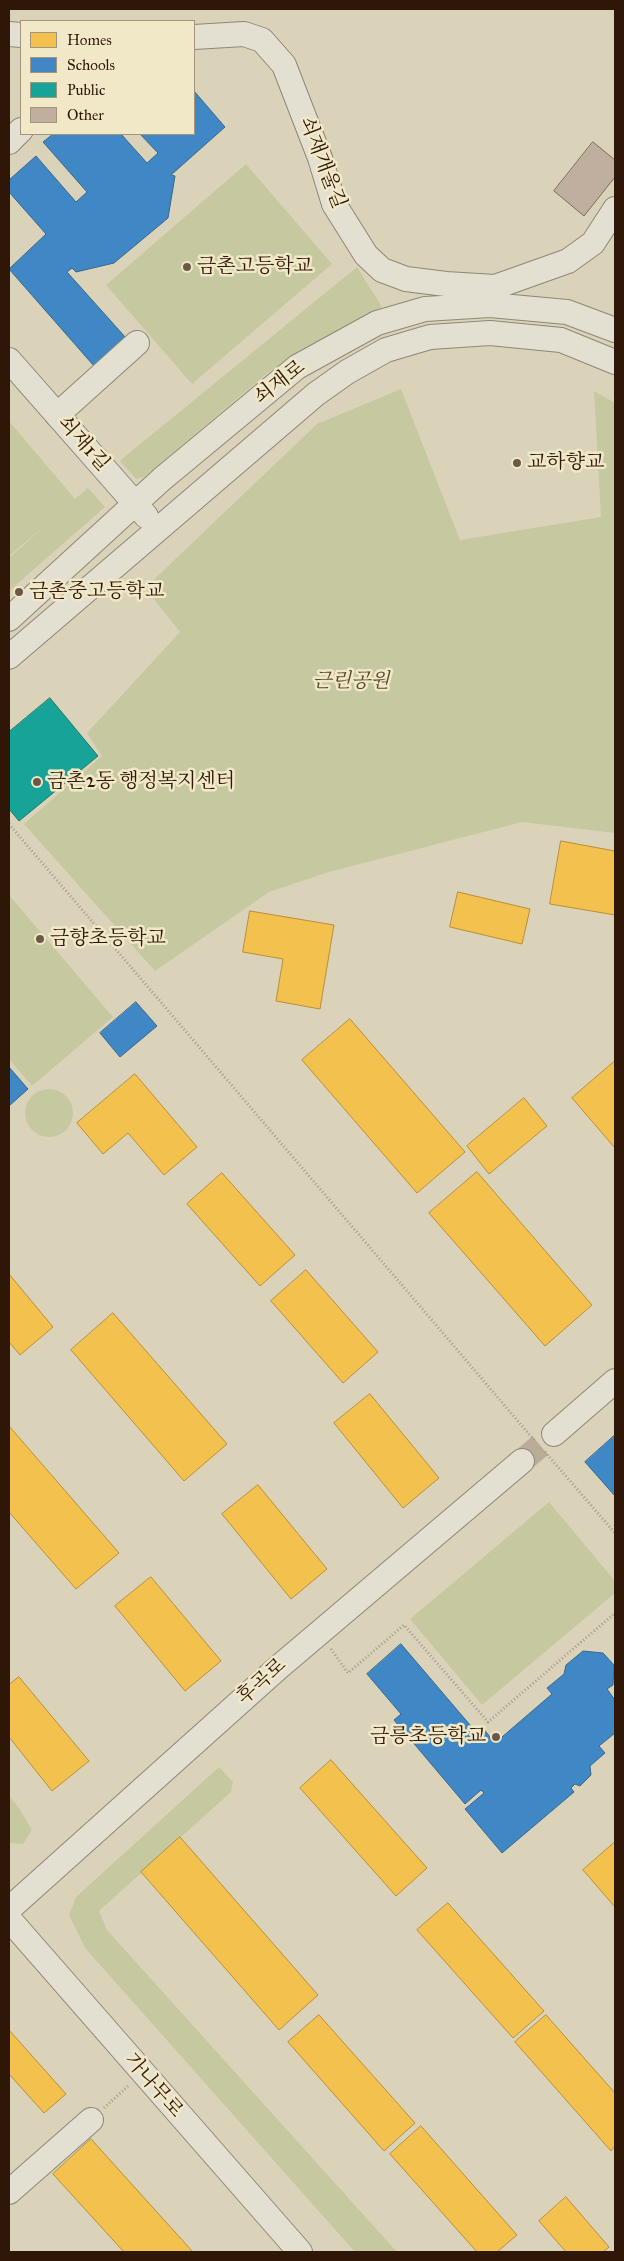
<!DOCTYPE html>
<html>
<head>
<meta charset="utf-8">
<style>
  body { margin:0 }
  #map { position:relative; width:624px; height:2261px; overflow:hidden; background:#dbd3b9; font-family:"IM FELL Great Primer",serif }
  canvas { display:block }
  .frame { position:absolute; inset:0; border:10px solid #2f1708; pointer-events:none }
  .legend { position:absolute; left:20px; top:20px; width:175px; height:115px; box-sizing:border-box; background:#f1e8c8; border:1px solid #a3947b; margin:0; padding:6px 9px; list-style:none; font-size:15px; color:#2f1708 }
  .legend li { display:flex; align-items:center; gap:10px; height:25px }
  .legend b { width:25px; border:1px solid #a3947b }
</style>
</head>
<body>
<div id="map">
<canvas width="624" height="2261"></canvas>
<div class="frame"></div>
<ul class="legend">
<li><b style="height:14px;background:#f2c14e"></b>Homes</li>
<li><b style="height:14px;background:#3f88c5"></b>Schools</li>
<li><b style="height:14px;background:#17a398"></b>Public</li>
<li><b style="height:14px;background:#c0af9e"></b>Other</li>
</ul>
</div>
<script>
const ctx = document.querySelector('canvas').getContext('2d');
ctx.lineJoin = 'round';
function fillPath(path, color) {
  ctx.fillStyle = color;
  ctx.fill(path, 'evenodd');
}
function strokePath(path, color, width, dash) {
  ctx.strokeStyle = color;
  ctx.lineWidth = width;
  ctx.lineCap = dash ? 'butt' : 'round';
  ctx.setLineDash(dash || []);
  ctx.stroke(path);
}
function drawText(font, color, halo, rows, align = 'center') {
  ctx.font = font + ' "IM FELL Great Primer","Noto Serif KR",serif';
  ctx.lineWidth = 5;
  ctx.setLineDash([]);
  ctx.textBaseline = 'middle';
  ctx.strokeStyle = halo;
  ctx.fillStyle = color;
  for (const [text, x, y, turn = 0] of rows) {
    ctx.save();
    ctx.translate(x, y);
    ctx.rotate((+turn || 0) * Math.PI / 180);
    ctx.textAlign = isNaN(turn) ? turn : align;
    if (halo) ctx.strokeText(text, 0, 0);
    ctx.fillText(text, 0, 0);
    ctx.restore();
  }
}
fillPath(new Path2D(`
  M246,164L332,264L192,384L106,285Z
  M357,267L382,307L326,337L270,371L144,477L136,479L120,461L128,454Z
  M401,389L460,540L601,517L594,391L615,403V833L522,822L329,872L269,892L155,971L24,824L102,756L87,733L180,632L145,588L317,424Z
  M9,421L75,499L88,488L105,507L9,591V558L49,522L9,556Z
  M9,895L113,1017L32,1086L9,1059Z
  M25 1113a24 24 0 1 1 48 0a24 24 0 1 1-48 0Z
  M549,1502L615,1581V1593L482,1705L410,1619Z
  M219,1767L233,1782L231,1792L99,1911L107,1930L397,2252H355L85,1948L69,1915L76,1897Z
  M9,1796L19,1808L32,1830L23,1844L9,1843Z`), '#c6c99f');
const homes = new Path2D(`
  M561,841L615,851V915L550,904Z
  M458,892L530,909L522,944L450,927Z
  M250,911L334,925L320,1009L276,1001L283,959L243,952Z
  M350,1019L465,1152L417,1193L302,1060Z
  M615,1061V1148L572,1098Z
  M135,1074L197,1147L164,1175L128,1133L103,1154L77,1123Z
  M524,1098L547,1126L489,1174L467,1146Z
  M477,1172L592,1305L545,1346L429,1213Z
  M222,1173L295,1255L260,1286L187,1204Z
  M306,1270L378,1352L343,1383L271,1301Z
  M9,1274L53,1327L20,1355L9,1342Z
  M113,1313L227,1444L184,1481L71,1350Z
  M370,1394L439,1478L403,1508L334,1423Z
  M9,1426L119,1553L76,1589L9,1512Z
  M258,1485L327,1569L291,1599L222,1514Z
  M151,1577L221,1661L185,1691L115,1606Z
  M19,1677L89,1761L52,1791L9,1737V1685Z
  M331,1760L427,1868L396,1896L300,1788Z
  M180,1837L318,1995L279,2030L141,1872Z
  M615,1842V1907L583,1870Z
  M448,1903L544,2011L513,2038L417,1930Z
  M319,2015L415,2123L384,2151L288,2042Z
  M546,2015L615,2093V2146L611,2151L515,2042Z
  M9,2030L66,2094L44,2113L9,2074Z
  M421,2126L517,2235L497,2252H477L390,2154Z
  M91,2139L193,2252H124L53,2174Z
  M566,2197L609,2247L603,2252H566L539,2221Z`);
fillPath(homes, '#f2c14e');
strokePath(homes, '#b88e39', 1);
const schools = new Path2D(`
  M194,91L225,127L171,175L175,176L168,218L114,263L76,272L72,268L67,272L126,338L94,366L9,269L46,234L9,192V180L36,156L76,202L87,192L43,142L53,134H121L147,163L158,153L140,134H194Z
  M136,1002L157,1026L120,1057L100,1033Z
  M9,1067L28,1089L9,1106Z
  M615,1435V1496L585,1462Z
  M401,1644L476,1732L482,1727L495,1743L552,1694L547,1688L564,1674L566,1665L583,1651L603,1653L614,1665L613,1685L607,1689L615,1700V1733L599,1746L605,1753L590,1766L591,1775L580,1786L575,1784L571,1788L574,1792L502,1853L465,1809L484,1793L481,1790L465,1804L394,1720L401,1714L367,1674Z`);
fillPath(schools, '#3f88c5');
strokePath(schools, '#3a668c', 1);
const public = new Path2D(`
  M50,698L98,756L19,821L9,809V732Z`);
fillPath(public, '#17a398');
strokePath(public, '#1e796d', 1);
const building = new Path2D(`
  M593,142L615,160V177L584,216L554,191Z`);
fillPath(building, '#c0af9e');
strokePath(building, '#756d5f', 1);
strokePath(new Path2D(`
  M522,1461L554,1434`), '#b9ad96', 24, [24, 12]);
const minor = new Path2D(`
  M9,34L21,35
  M194,37L244,34L262,40L284,65L320,158L334,204L366,255L382,270L406,279L446,284L495,287L568,261L593,243L615,209
  M9,142L21,130
  M9,360L146,516
  M57,415L137,343
  M9,619L162,479L297,367L377,323L425,309L490,305L567,312L615,330
  M9,657L316,394L347,372L386,350L430,337L490,333L561,340L615,362
  M554,1434L615,1381
  M9,1909L279,1667L522,1461
  M9,1919L300,2252
  M9,2192L91,2120`);
strokePath(minor, '#8e8776', 26);
strokePath(new Path2D(`
  M9,824L534,1440
  M545,1452L615,1533
  M331,1649L348,1673L404,1625L488,1722L615,1613
  M104,2108L129,2085`), '#a09b8f', 3, [1, 2.5]);
strokePath(minor, '#e3dfd1', 24);
for (const [x, y, r, color] of [
  [187,267,5,"#6b5946"],
  [517,463,5,"#6b5946"],
  [19,592,5,"#6b5946"],
  [37,782,5,"#6b5946"],
  [40,939,5,"#6b5946"],
  [496,1737,5,"#6b5946"]
]) {
  const dot = new Path2D();
  dot.arc(x, y, r, 0, 2 * Math.PI);
  ctx.fillStyle = color;
  ctx.fill(dot);
  strokePath(dot, '#f1e8c8', 2);
}
drawText('20px', '#2f1708', '#f1e8c8', [
  ["쇠재개울길",322,163,69],
  ["쇠재로",280,383,-38],
  ["쇠재1길",83,444,48],
  ["후곡로",262,1682,-42],
  ["가나무로",153,2086,49]
]);
drawText('20px', '#2f1708', '#f1e8c8', [
  ["금촌고등학교",197,267],
  ["교하향교",527,463],
  ["금촌중고등학교",29,592],
  ["금촌2동 행정복지센터",47,782],
  ["금향초등학교",50,939],
  ["금릉초등학교",486,1737,"right"]
], 'left');
drawText('italic 20px', '#574a2f', '#f1e8c8', [
  ["근린공원",351,682]
]);
</script>
</body>
</html>
